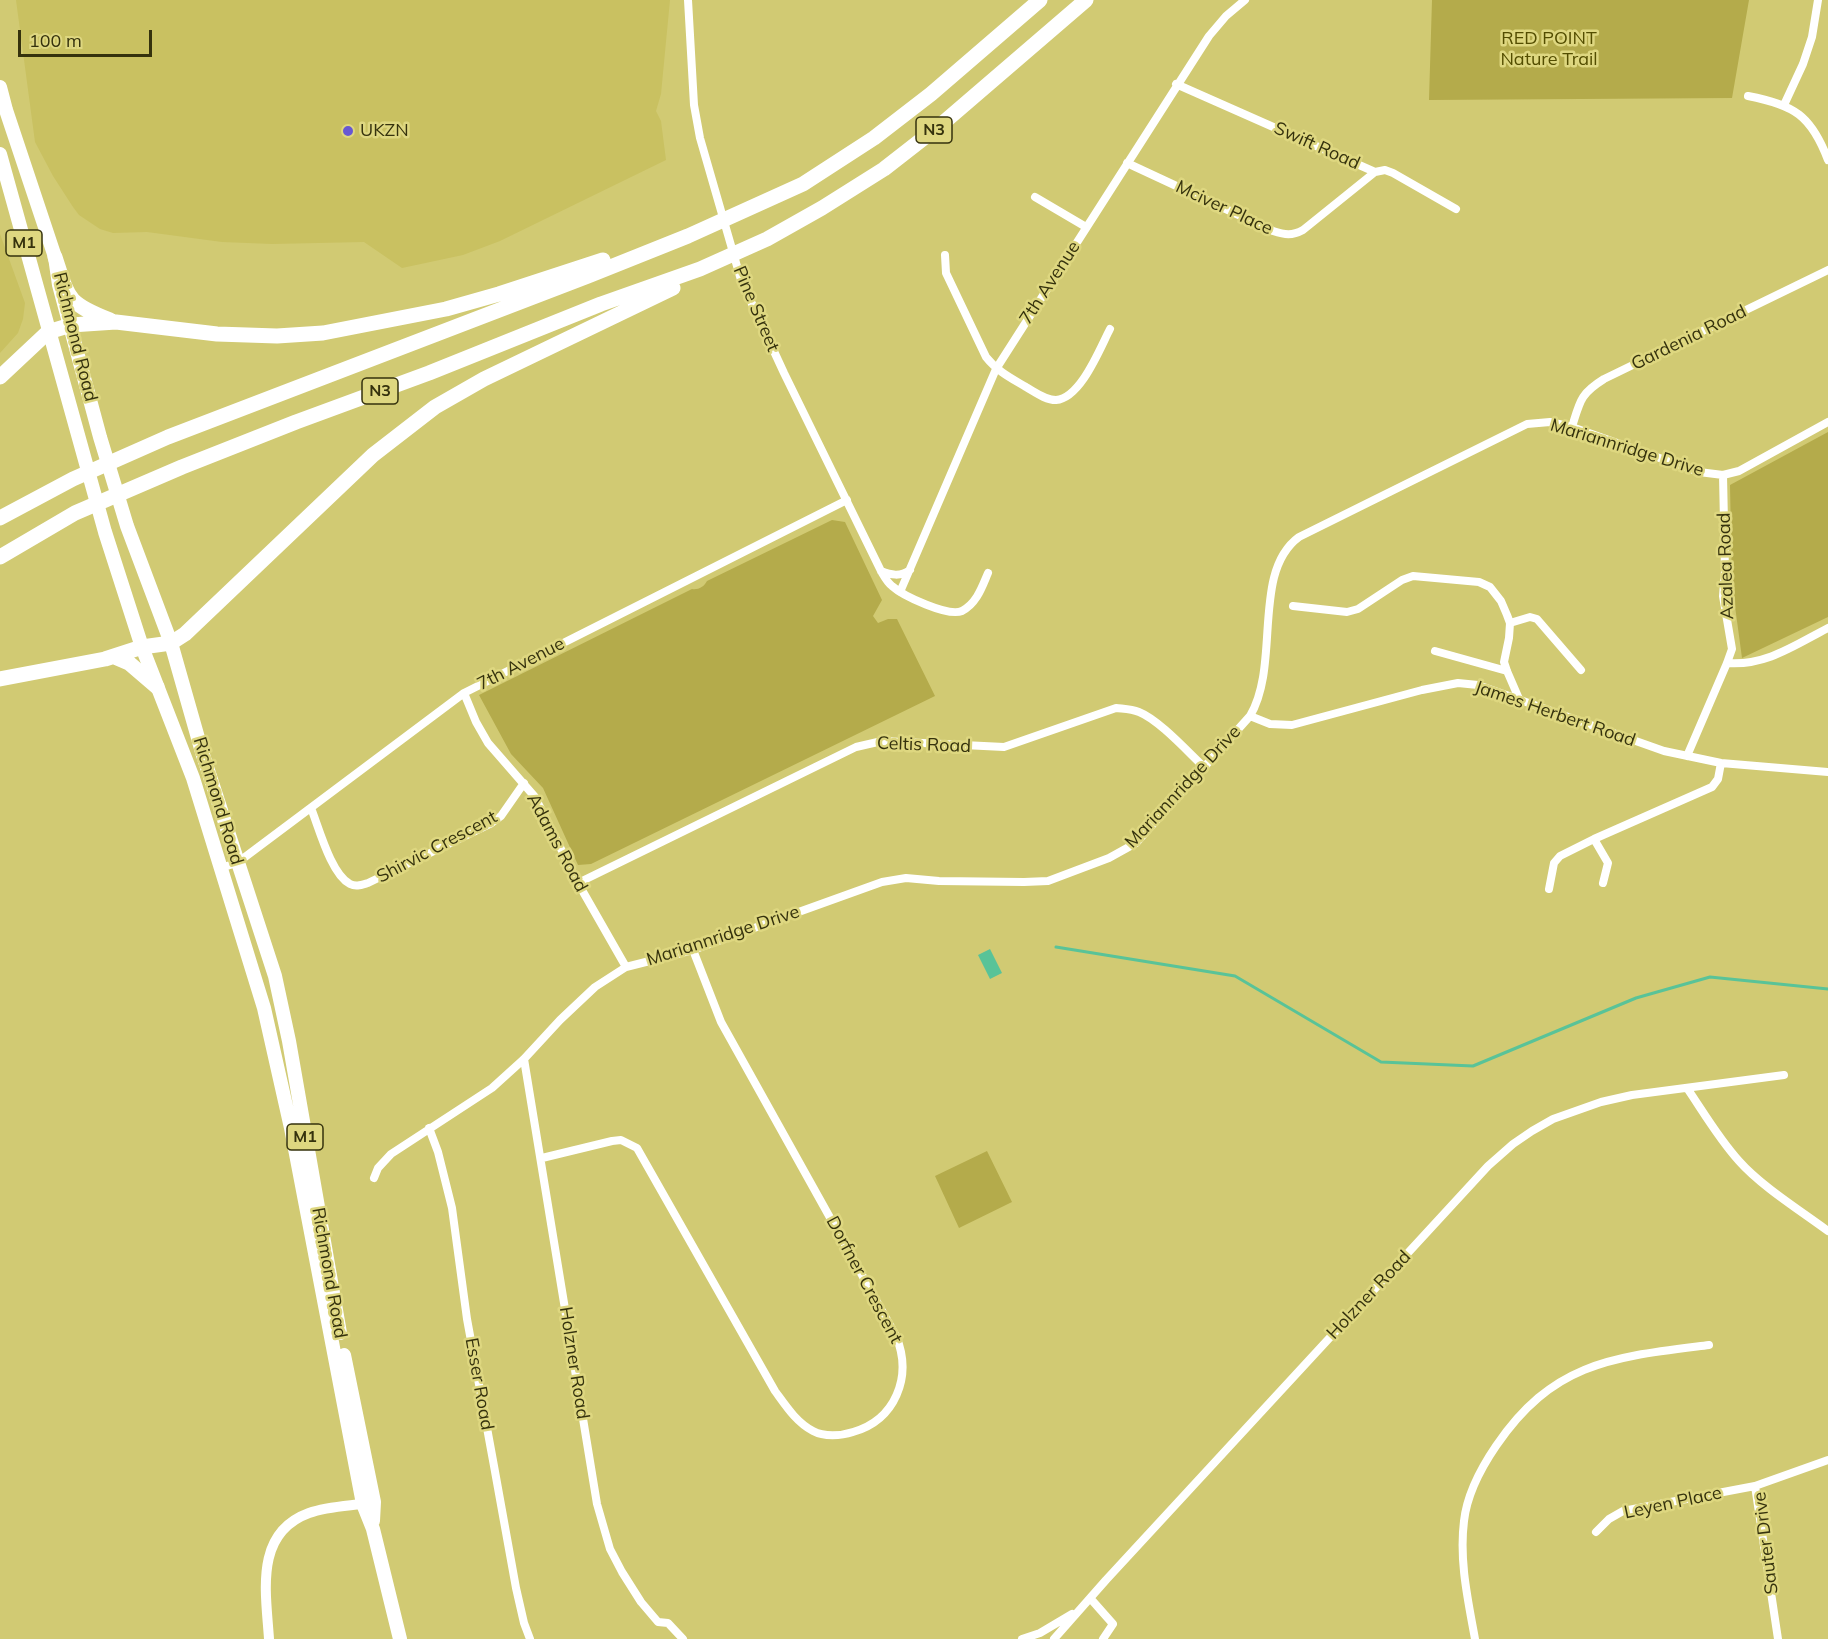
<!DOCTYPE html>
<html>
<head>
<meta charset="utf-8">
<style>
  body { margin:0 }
  #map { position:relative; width:1828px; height:1639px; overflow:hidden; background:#d1ca73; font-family:Mulish,sans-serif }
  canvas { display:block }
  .scale { position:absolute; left:18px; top:30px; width:134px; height:27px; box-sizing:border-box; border:3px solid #35320d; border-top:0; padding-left:8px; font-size:18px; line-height:21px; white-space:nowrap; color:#35320d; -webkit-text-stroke:4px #ded780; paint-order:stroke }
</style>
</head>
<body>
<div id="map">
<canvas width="1828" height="1639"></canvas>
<div class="scale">100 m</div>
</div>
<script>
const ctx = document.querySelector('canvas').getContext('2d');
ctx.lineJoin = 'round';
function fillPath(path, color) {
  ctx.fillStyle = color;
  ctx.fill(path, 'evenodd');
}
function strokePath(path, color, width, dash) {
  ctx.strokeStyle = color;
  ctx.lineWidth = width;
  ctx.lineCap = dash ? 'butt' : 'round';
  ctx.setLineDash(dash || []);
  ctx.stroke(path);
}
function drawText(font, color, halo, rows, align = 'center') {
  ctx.font = font + ' Mulish,sans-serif';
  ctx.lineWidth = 5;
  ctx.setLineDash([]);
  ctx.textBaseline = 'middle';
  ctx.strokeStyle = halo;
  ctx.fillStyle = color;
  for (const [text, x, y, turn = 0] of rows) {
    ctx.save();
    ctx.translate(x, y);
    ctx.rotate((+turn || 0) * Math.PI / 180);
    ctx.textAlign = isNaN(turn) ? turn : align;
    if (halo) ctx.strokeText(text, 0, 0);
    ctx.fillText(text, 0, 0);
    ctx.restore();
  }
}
fillPath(new Path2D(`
  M16,0H670L661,94L656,111L661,121L666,160L500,241L463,255L402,268L364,242L272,244L222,242L147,232L113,233L100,229L79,215L73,207L53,176L35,142Z
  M0,234L25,303L23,319L18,333L0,353Z`), '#c9c161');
fillPath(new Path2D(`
  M1432,0H1749L1732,98L1429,100Z
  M1828,432V617L1742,658L1732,584L1730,485Z
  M832,520L845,522L882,600L873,616L878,623L888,619H897L935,696L591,864L578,865L543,788L511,754L479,695L692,589C698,590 704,587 707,581Z
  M987,1151L1012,1202L959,1228L935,1176Z`), '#b4ab4b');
fillPath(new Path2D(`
  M990,949L1002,973L990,979L978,955Z`), '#59c398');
strokePath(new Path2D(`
  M1056,947L1235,976L1381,1062L1473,1066L1636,998L1710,977L1828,989`), '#59c398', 3);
strokePath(new Path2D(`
  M688,0L694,105L700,138L741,280L784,373L881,571C884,576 887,582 892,586C903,596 948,617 962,611C977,603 982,587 988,573
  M1176,84L1375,172L1385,170L1393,173L1456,209
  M1748,96C1794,105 1811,115 1828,160
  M1784,105L1803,64L1812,37L1818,0
  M1127,163L1273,231C1285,235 1292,236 1303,230L1375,172
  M1035,197L1086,227
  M945,255L946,273L986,357C997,371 1011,378 1026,387C1035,392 1045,400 1056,400C1081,398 1100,348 1110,329
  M1572,427C1580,401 1580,394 1604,379L1828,270
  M881,571C891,575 900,577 910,570
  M900,592L996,369L1209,36L1226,16L1245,0
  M1293,606L1347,612L1358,609L1402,580L1413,576L1479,582L1490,587L1501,601L1507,615L1510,623L1509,638L1504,662L1507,671L1520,701
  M1510,623L1530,617L1537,619L1581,670
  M1435,651L1507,671
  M1727,663C1766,666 1795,645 1828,628
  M464,693L476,722L488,743L535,797L578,883L626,967
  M1250,716L1270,724L1292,725L1422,690L1458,683L1478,685L1664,751L1721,763L1828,772
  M1687,756L1727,663L1732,649L1723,596L1725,571L1723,475
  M311,808C319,828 331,874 350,884C356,887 361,885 368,883L490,824L501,816L524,783
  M1594,839L1608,863L1603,883
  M220,868L237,863L464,693L847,500
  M578,883L856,747L882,741L1004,747L1116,708C1124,709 1131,709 1139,712C1159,720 1187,751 1204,767
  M1549,889L1554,863L1560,856L1594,839L1712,787L1718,779L1721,763
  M524,1059L597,1504L610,1549L622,1572L641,1602L658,1622L668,1623L683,1639
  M1687,1088C1704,1113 1719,1139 1739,1161C1761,1186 1801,1211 1828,1231
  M429,1128L438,1152L452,1208L467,1319L494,1466L516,1588L524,1623L530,1639
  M542,1158L612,1141L621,1140L637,1148L775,1391C786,1406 796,1422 813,1431C824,1437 841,1436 853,1432C895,1420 913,1377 896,1336L721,1022L693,950
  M374,1178L378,1168L391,1154L492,1088L524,1059L560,1020L595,987L626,967L693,950L882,882L906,878L939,881L1024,882L1048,881L1109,858L1136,843L1250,716C1281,664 1251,572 1299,537L1527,424L1550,422L1572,427L1699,472L1723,475L1739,471L1828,422
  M1755,1486L1778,1639
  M1596,1532L1609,1519L1623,1511L1755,1486L1828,1460
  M1090,1598L1113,1624L1103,1639
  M1022,1639L1040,1633L1072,1614
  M1054,1639L1106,1580L1371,1293L1488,1166L1513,1144L1532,1131L1553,1119L1601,1102L1632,1095L1784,1075
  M1475,1639C1468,1600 1459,1561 1464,1521C1467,1494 1481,1468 1496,1446C1554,1361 1614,1357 1709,1345`), '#fff', 8);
strokePath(new Path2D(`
  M269,1639C266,1592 254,1533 309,1513C328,1506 349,1506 369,1503`), '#fff', 10);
strokePath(new Path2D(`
  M0,87L6,110L55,257L59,285L100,437L127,526L171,643L202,752L275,976L289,1041L340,1333
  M0,154L105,532L142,647L193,778L264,1008L291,1128L363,1504L373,1529L400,1639
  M344,1355L374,1502L373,1521`), '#fff', 14);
strokePath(new Path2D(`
  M55,257C69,300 67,303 110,320
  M0,377L48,332L71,325L116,322L217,334L277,336L323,333L446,309L499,294L603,260
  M0,518L73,479L168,437L588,276L688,236L803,184L874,138L931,94L1040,0
  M0,557L75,513L182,467L296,422L429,373L601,304L700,269L767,239L822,208L884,169L943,123L1086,0
  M115,657L129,663L157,687
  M0,679L105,659L142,647L171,643L185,634L373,455L435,407L484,379L673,288`), '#fff', 15);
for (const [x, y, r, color] of [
  [348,131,6,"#6758d2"]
]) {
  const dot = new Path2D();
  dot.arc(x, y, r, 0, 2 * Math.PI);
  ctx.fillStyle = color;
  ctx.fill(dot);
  strokePath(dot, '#ded780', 2);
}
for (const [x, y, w] of [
  [934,130,36],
  [24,243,36],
  [380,391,36],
  [305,1137,36]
]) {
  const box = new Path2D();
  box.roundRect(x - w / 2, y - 13, w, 26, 4.5);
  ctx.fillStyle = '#ded780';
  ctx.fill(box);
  strokePath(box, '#35320d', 1.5);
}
drawText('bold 16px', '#35320d', null, [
  ["N3",934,130],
  ["M1",24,243],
  ["N3",380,391],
  ["M1",305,1137]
]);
drawText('18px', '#534d00', '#ded780', [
  ["RED POINT",1549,39],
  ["Nature Trail",1549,60]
]);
drawText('18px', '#35320d', '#ded780', [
  ["UKZN",360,131]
], 'left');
drawText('18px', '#35320d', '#ded780', [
  ["Swift Road",1317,146,24],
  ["Mciver Place",1224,208,25],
  ["7th Avenue",1050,283,-57],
  ["Pine Street",756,309,67],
  ["Richmond Road",75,337,76],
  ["Gardenia Road",1689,338,-26],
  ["Mariannridge Drive",1627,448,17],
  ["Azalea Road",1726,566,-92],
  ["7th Avenue",521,664,-27],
  ["James Herbert Road",1555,714,19],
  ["Celtis Road",924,745,2],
  ["Mariannridge Drive",1183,787,-47],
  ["Richmond Road",218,801,73],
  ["Adams Road",557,843,62],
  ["Shirvic Crescent",437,847,-28],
  ["Mariannridge Drive",723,936,-18],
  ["Richmond Road",329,1273,80],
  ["Dorfner Crescent",864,1280,62],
  ["Holzner Road",1369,1295,-47],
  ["Holzner Road",574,1363,81],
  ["Esser Road",479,1384,80],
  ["Leyen Place",1673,1503,-12],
  ["Sauter Drive",1766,1543,-97]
]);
</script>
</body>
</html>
